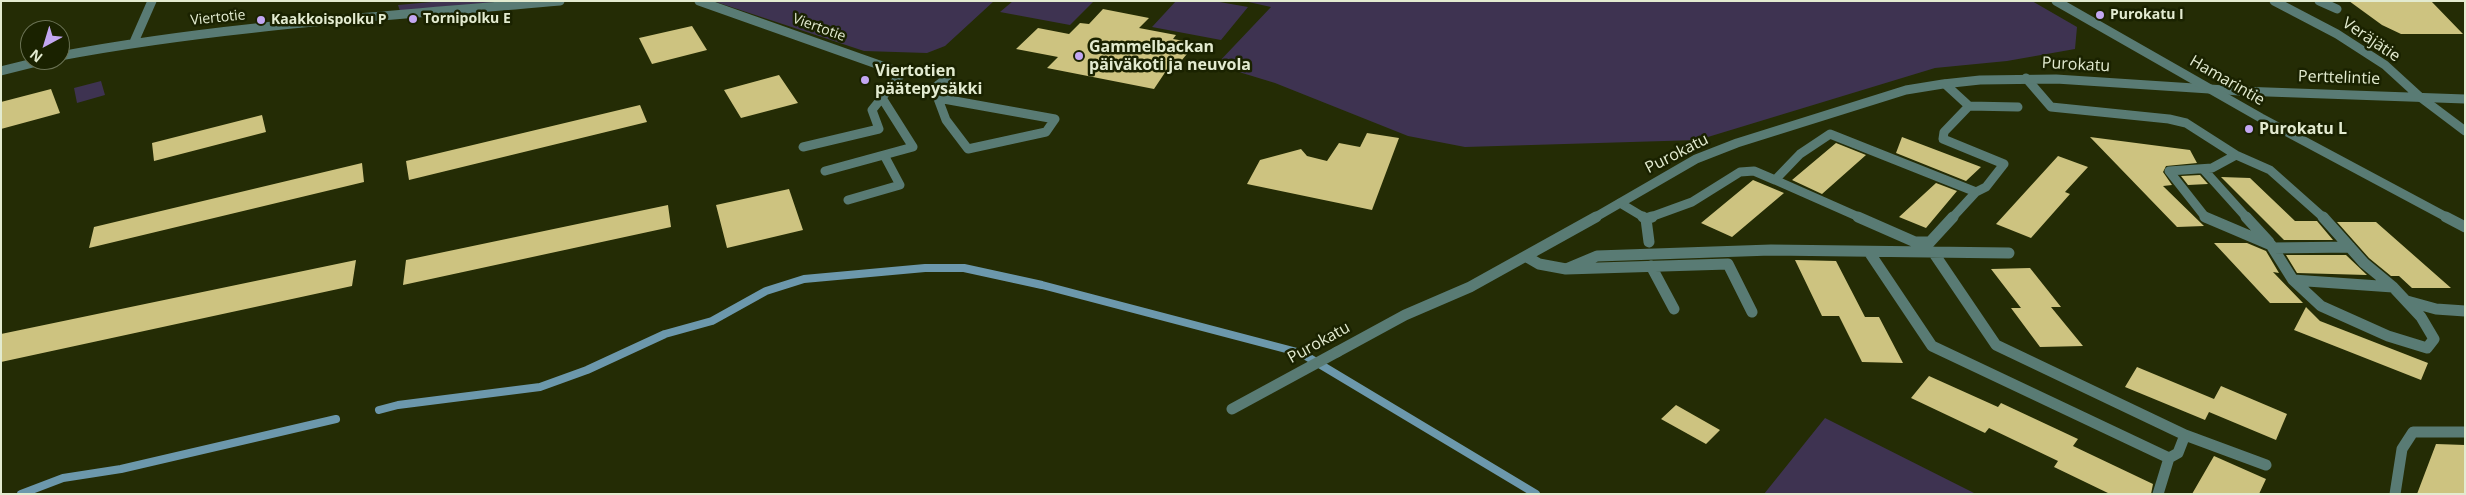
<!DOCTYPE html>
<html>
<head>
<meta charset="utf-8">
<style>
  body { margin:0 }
  #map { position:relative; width:2466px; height:495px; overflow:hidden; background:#242c05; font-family:"Open Sans",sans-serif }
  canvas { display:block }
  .frame { position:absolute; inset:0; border:2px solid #e3ebd0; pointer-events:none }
  .north { position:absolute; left:20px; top:20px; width:50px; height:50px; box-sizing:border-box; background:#1a2200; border:1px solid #6a7253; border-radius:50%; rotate:219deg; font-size:14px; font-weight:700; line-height:20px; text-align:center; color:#e3ebd0 }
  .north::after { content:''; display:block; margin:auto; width:18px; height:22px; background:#c3a7f2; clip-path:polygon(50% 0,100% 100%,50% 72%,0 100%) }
</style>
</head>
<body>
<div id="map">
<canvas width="2466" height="495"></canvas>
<div class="frame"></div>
<div class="north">N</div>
</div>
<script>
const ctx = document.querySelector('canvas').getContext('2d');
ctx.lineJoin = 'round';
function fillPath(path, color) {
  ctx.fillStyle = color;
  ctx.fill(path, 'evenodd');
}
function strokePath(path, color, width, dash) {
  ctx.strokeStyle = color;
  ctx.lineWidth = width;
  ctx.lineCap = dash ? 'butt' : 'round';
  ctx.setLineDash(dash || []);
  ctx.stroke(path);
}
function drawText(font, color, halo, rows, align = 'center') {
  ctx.font = font + ' "Open Sans",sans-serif';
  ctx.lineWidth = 5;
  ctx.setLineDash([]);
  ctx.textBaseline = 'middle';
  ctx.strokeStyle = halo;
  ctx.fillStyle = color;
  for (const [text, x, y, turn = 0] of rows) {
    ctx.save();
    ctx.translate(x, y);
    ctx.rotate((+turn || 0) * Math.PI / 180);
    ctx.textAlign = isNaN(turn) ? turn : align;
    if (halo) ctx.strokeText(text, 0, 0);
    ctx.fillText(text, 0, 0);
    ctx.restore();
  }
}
fillPath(new Path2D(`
  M443,1H511L400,11L398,5Z
  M713,1H994L945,46L927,53L864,51Z
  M1013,1H1094L1070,25L1000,12Z
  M1176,1H1214L1248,7L1221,40L1152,27Z
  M1244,1H2032L2077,27L2075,49L2007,61L1935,68L1698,140L1465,147L1408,136L1275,83L1216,65L1271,7Z
  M101,81L105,95L77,103L74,88Z
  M1825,418L1976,494H1764Z`), '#3e3351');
strokePath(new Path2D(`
  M379,410L398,405L540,387L587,370L665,334L712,321L766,291L804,279L925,268H964L1042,285L1301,353L1536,494
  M21,494L63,478L121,469L336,419`), '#6c98ac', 8);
fillPath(new Path2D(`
  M2349,1H2431L2463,34H2401L2382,25Z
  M1103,9L1149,18L1139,28L1176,35L1173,39L1196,43L1177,66L1170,65L1154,89L1047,68L1058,57L1016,49L1038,28L1069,34L1080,23L1089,24Z
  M692,26L707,50L652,64L639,38Z
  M779,75L798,103L741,118L724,90Z
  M51,89L60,113L1,129V102Z
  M640,105L647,122L409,180L406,161Z
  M262,115L266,132L154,161L152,143Z
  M1367,133L1399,138L1372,210L1247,184L1260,160L1301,149L1307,156L1327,161L1339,143L1360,147Z
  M1902,137L1981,167L1966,181L1896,153Z
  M2090,137L2190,150L2197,163L2166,166L2163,172L2172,185L2163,186L2204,226L2177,227Z
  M1836,143L1866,155L1822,194L1792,180Z
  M2058,156L2088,167L2065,192L2070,194L2031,238L1996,224Z
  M362,163L364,182L89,248L94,227Z
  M2200,175L2208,184L2188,185L2181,176Z
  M2221,177L2250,178L2295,221H2317L2333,240H2284Z
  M1753,180L1784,193L1732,237L1701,223Z
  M1936,183L1957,191L1926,228L1899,217Z
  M789,189L803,230L727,248L716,205Z
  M668,205L671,227L403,285L406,260Z
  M2337,222H2376L2451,288H2412L2399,276H2391L2369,258Z
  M2214,243H2247L2266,251L2279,273L2273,272L2303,303H2270Z
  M2286,255H2346L2367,275L2297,273Z
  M356,260L352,286L1,362V334Z
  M1795,260L1836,261L1865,317H1879L1903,363L1862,362L1839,316H1822Z
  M2030,268L2061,307H2051L2083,346L2040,347L2011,308H2021L1991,269Z
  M2306,307L2320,321L2428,363L2421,380L2294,330Z
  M2137,367L2214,399L2221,386L2287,414L2276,440L2209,412L2205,420L2125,387Z
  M1929,376L1998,407L2001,403L2078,439L2073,446L2153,484L2151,494H2110L2054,467L2058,461L1989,428L1985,433L1911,398Z
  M1676,405L1720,430L1706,444L1661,419Z
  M2436,444L2465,445V494H2417Z
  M2214,456L2266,479L2259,494H2192Z`), '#cdc380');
strokePath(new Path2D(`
  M2319,1L2337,9
  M2026,78L2051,107L2169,119L2186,123L2236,155
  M1945,84L1969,106L2018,107
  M2420,97L2465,131
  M938,98L1055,119L1046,132L968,149L946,120L934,88L947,78
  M1969,106L1944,132L1943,139L2004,164L1986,187L1976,192
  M803,147L879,129L872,110L902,73
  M2236,155L2270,170L2324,218
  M2203,169L2247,218
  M825,171L913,147L882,98
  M848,200L900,185L884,155
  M1620,203L1645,218
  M1648,218L1692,202L1740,172L1754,171L1775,180
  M1861,218L1775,180L1800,154L1830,134L1976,192
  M1952,218L1976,192
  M2206,218L2169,171L2212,168L2236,155`), '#597b74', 9);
strokePath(new Path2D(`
  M1643,217L1646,219
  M1858,217L1915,242H1930L1953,217
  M2205,217L2271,245L2293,280L2321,306L2388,336L2427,348L2434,339L2421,317L2393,287L2364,263L2323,217
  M2246,217L2269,242
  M1649,242L1646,219L1652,217
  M2273,248L2350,247
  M1869,252L1932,346L2169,458L2178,453L2185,435L1996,345L1933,252
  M1527,257L1539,264L1566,269L1728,264L1752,312
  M1651,266L1674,309
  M1566,269L1597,256L1771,250L2009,253
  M2293,280L2393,287
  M2407,301L2436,309L2465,311
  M1232,409L1337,352
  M2185,435L2266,465
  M2158,494L2169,458
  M2395,494L2402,449L2413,432H2465`), '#597b74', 11);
strokePath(new Path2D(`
  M699,1L902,73
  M2274,1L2337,34L2385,65L2420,97
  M134,42L152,1
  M60,56C225,25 393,16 560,1
  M1,71L45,60
  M1594,218L1696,159L1737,143L1906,90L1943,84L1980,80L2056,79L2240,91L2465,99`), '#597b74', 9);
strokePath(new Path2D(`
  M1337,352L1405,315L1470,287L1596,217`), '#597b74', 11);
strokePath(new Path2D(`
  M2056,1L2261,118L2448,218`), '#597b74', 9);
strokePath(new Path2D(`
  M2446,217L2465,227`), '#597b74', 11);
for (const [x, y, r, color] of [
  [2100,15,5,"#c3a7f2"],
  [413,19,5,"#c3a7f2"],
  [261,20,5,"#c3a7f2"],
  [1079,56,5,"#c3a7f2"],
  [865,80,5,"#c3a7f2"],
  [2249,129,5,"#c3a7f2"]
]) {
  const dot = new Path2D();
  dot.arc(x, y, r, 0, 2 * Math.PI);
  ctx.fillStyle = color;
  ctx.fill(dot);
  strokePath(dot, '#1a2200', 2);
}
drawText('bold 14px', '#e3ebd0', '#1a2200', [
  ["Purokatu I",2110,15],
  ["Tornipolku E",423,19],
  ["Kaakkoispolku P",271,20]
], 'left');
drawText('14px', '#e3ebd0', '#1a2200', [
  ["Viertotie",218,18,-6],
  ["Viertotie",819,28,20]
]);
drawText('16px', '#e3ebd0', '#1a2200', [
  ["Veräjätie",2371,40,34],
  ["Purokatu",2076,65,3],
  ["Perttelintie",2339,78,2],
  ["Hamarintie",2227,81,30],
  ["Purokatu",1677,154,-27],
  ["Purokatu",1319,343,-29]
]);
drawText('bold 16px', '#e3ebd0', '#1a2200', [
  ["Gammelbackan",1089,47],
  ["päiväkoti ja neuvola",1089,65],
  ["Viertotien",875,71],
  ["päätepysäkki",875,89],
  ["Purokatu L",2259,129]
], 'left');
</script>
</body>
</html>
